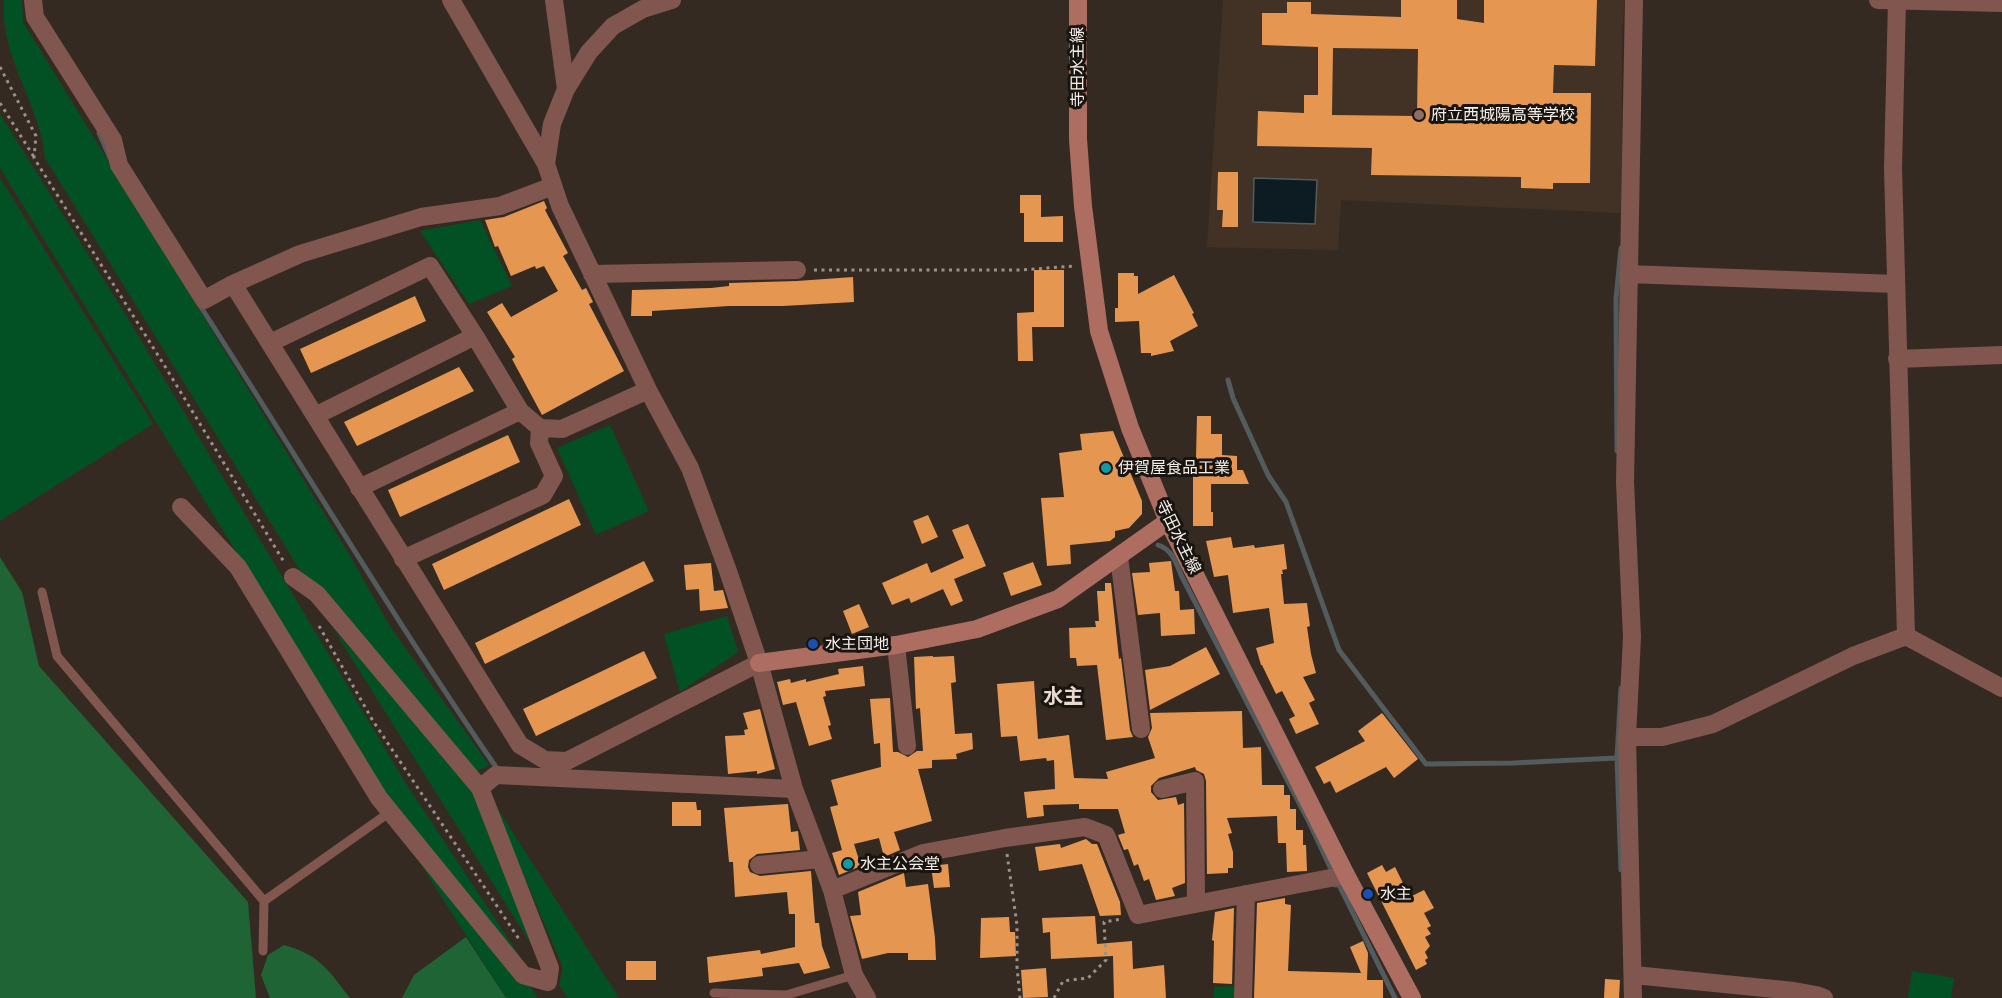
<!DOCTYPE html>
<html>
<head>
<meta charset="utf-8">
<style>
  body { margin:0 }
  canvas { display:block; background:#352a22 }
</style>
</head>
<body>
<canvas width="2002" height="998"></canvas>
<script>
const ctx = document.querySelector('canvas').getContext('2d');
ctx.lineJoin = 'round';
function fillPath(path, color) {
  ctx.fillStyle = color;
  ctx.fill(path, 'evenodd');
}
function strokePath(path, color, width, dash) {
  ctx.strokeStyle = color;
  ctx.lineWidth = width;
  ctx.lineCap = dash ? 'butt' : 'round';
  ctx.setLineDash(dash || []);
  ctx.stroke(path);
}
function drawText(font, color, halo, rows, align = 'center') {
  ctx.font = font + ' "IBM Plex Serif","Noto Sans JP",serif';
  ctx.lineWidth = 6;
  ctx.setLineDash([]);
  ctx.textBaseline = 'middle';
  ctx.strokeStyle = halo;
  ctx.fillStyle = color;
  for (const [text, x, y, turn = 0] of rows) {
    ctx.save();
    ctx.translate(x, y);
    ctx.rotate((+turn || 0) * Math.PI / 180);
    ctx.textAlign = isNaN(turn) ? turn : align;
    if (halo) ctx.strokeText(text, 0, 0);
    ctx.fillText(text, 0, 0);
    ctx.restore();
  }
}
fillPath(new Path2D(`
  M1223,0H1625L1622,30V213L1341,200L1338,250L1207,247Z`), '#423225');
fillPath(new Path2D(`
  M4,0H22L23,22L349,554L391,628L489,765L473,773L303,575L45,158C44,150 43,142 41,135C30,91 0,49 4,0Z
  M0,114L124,312L405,782L521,958L387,797L0,168Z
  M0,178L153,424L0,521Z
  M480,220L512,286L469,304L420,231Z
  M610,425L649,511L596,535L557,448Z
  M727,616L738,652L680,692L664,634Z
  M332,627L476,793L541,960Z
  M492,800L619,998H568L559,985L563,968Z
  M390,816L535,993L538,998H506Z
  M1912,971L1954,978L1951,998H1908Z
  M1236,986V998H1214V987Z`), '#025124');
fillPath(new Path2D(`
  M0,557L22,592L39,666L248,902L256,998H0Z
  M466,937L506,998H402L414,975Z
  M284,945C320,955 328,970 350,998H270L261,975L268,955Z`), '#1e6435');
const water = new Path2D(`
  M1254,178L1317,180L1315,224L1253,222Z`);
fillPath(water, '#0c1c22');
strokePath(water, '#525b5e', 1.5);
strokePath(new Path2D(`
  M99,133L110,158
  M199,304C298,458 392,616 496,767
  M1228,380L1233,398L1268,475L1286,502L1339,650L1426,764L1513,763L1617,758
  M1617,451L1616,299L1621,248
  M1158,545C1173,550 1176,563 1182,577L1308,820L1330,867
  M1621,688L1617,758L1621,870
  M1335,885H1339L1395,998`), '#525b5e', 5);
fillPath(new Path2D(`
  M1401,0H1457V19L1484,23V0H1597L1595,66L1554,65L1553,93H1591L1590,183H1553V189L1521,188V177L1371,175L1372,148L1257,146L1258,111L1304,113V95H1318V47L1262,45V13H1287V2H1311V14L1401,17ZM1333,48L1418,49L1417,116L1332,115Z
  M1218,172H1238V227H1222L1223,210H1217Z
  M1020,195H1041V217L1063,216V242H1024V213H1020Z
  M544,201L547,208L545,210L568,253L563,256L582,290L586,288L593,302L589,304L624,371L542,415L512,359L515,357L487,312L502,303L511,317L558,291L544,266L536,269L535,266L511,276L498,246L495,247L485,220L504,217Z
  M1034,270H1064V327H1032L1033,361H1018L1017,313L1034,312Z
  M1118,273H1134V276H1138V294L1174,275L1194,313L1192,314L1198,326L1170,341L1174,351L1151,356V353H1141L1139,321L1115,322V308H1118Z
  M853,277L854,302L783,306H729L652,311V316H631L632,290L711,288L729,286V283L797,281Z
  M415,296L426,321L311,373L300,349Z
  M459,367L474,391L357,446L344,422Z
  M1197,416H1211V434H1222V455L1237,456V470H1243L1249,484H1211V512H1213V526H1193V458H1196Z
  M1113,431L1142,501V514L1129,528L1115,531V537L1110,541L1070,545L1071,564L1047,566L1041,498L1064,497L1059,453L1082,450L1080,434Z
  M508,435L520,462L400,517L388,490Z
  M569,499L581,525L444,590L432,564Z
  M928,515L938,537L922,544L913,521Z
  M968,524L986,566L954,579L963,601L951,606L943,589L911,603L909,598L892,605L882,583L927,563L931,573L964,558L952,530Z
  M1231,537L1233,548L1254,545L1255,548L1284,544L1287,569L1282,570L1283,574H1281L1284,604L1307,603L1310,626L1307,627L1311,654L1316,673L1303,677L1315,700L1309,703L1319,724L1296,734L1289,719L1295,716L1282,691L1276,694L1262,665H1261L1256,648L1274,643L1269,608L1233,613L1228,575L1214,577L1206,541Z
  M644,561L654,581L485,664L475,643Z
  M1171,561L1175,591H1179L1180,610L1194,609L1195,634L1161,636L1160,613L1138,615L1132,573L1150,572L1149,563Z
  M1033,562L1042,585L1011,596L1003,573Z
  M711,563L714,591L723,590L728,608L700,611L699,589L686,590L684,565Z
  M1105,583H1111L1119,659L1121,658L1130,730L1133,737L1106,740L1097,665L1077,666L1076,658H1070L1069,628L1096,627L1095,621H1099L1097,591H1105Z
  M859,604L869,627L852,634L843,611Z
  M1206,647L1220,674L1150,710L1145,670L1170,666Z
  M644,651L657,678L536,736L523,709Z
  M933,656V657L954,656L956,682L951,683L955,734L972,733L973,749L956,754L957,759L932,760V768L918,769L932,821L894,832L900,850L884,857L879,838L854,844L861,866L839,875L832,853L842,850L830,807L838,805L831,780L881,767L880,743L874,744L870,699L890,698L893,752H898L908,757L917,751H923L920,708L916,709L914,657Z
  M863,666L865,686L825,691L826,696L823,697L831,725L828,726L832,739L809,746L796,702L783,705L777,682L790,679L791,683L806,679V682L839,674L838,669Z
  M1034,681L1038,739L1069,735L1074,778L1108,779L1106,772L1155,758L1148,737L1152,728L1150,713L1242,711L1243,748L1261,747L1262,785H1284V795H1290V809H1296V830H1303V845H1306L1307,871L1287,872L1286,843H1278L1277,816L1227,818L1232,833L1228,834L1233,852V868H1228V873L1207,874L1206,781L1204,774L1196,770L1195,767L1159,778L1151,786V792L1158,800L1176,797L1178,805L1184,803L1185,883L1172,888L1175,896L1156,900L1149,879L1144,881L1138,864L1134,866L1128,849L1124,850L1118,835L1125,833L1118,809H1079V804L1043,805L1044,816L1027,818L1024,792L1055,789L1054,760L1047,761L1046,758L1020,761L1017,736L1001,737L997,684Z
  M760,709L775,769L757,774V771L728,774L725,736L745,735L744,730L748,729L743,713Z
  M1382,713L1418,759L1394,778L1386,767L1336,793L1330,781L1324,784L1315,767L1365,741L1358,731Z
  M672,802H696L697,810H701V826H672Z
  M788,804L791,832L798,831L800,850L757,854L749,860L748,867L750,872L760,876L811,871L815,923H819L822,946L830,968L804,974L799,963L762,968L763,976L709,983L707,957L760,950L761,954L795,947V914H789L787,892L735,897L733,862H729L724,808Z
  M1086,839L1092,844H1097L1120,902L1121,915L1100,916L1082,864L1039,871L1035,847L1060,844L1061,848Z
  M948,864L950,887L934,888L931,866Z
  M1382,865L1386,872L1395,867L1410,897L1424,890L1434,908L1424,913L1431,926L1427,928L1431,934L1425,937L1430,946L1425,952L1428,958L1425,960L1427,964L1416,970L1367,873Z
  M904,873L906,887L928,884L935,938L936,960H908V953H888L862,959L850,916L861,915L858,892Z
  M1285,898V904L1291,905L1288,971L1361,973L1350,947L1363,941L1368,953L1367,980H1383V998H1254L1257,903Z
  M1234,908L1232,984L1213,983L1214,941L1212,940L1215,912Z
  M1095,916L1097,944L1132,941L1133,969L1164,965L1166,998H1114L1113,956L1051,959L1050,932L1043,933L1042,918Z
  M1009,917L1010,932H1015L1016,956L980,958L981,918Z
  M626,961H656V980H626Z
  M1046,968L1048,997L1023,998L1021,970Z
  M1605,979L1620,980L1619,998H1604Z`), '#e59752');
strokePath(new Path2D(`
  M0,67L36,136L34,158L166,368L284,562
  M0,103L34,157
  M814,270H1020L1075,266
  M319,626L373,721L519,939
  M1007,854L1017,925V967L1020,998
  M1054,998L1063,981L1088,978L1106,960L1104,922L1121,919`), '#9a918b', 3, [3, 4.5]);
strokePath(new Path2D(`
  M42,592L57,656L264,901
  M263,951L264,901L390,812
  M714,993L786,995L854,975`), '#80564f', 9);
strokePath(new Path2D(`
  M33,0L35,17L113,140L119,165L204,300L233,284L300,254L421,217L500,206L553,186
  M451,0L546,164
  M554,0L566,89
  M672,0L643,9L613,26L589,52L566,89L552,124L546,164L560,206L648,390L690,468L728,571L759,663L794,789L832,890L854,975L867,998
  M1878,0L2002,3
  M1897,0L1893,168L1906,636L2002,688
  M592,274L797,270
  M1628,274L1895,284
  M233,284L520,745L545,760L567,761L759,663
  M270,343L430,266L475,336L520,411L540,428L562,429L648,390
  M1897,359L2002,355
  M315,416L475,336
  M359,488L520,411
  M181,507L238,567L379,798L523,975L548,982L550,968L480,788L317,594L293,577
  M1119,557L1141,729
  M403,559L543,495L554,476L539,443L540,428
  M896,645L907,746
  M1627,737H1662L1713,724L1853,656L1906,636
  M480,788L496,775L794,789
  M1162,789L1195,781L1196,904
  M759,865L820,859
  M832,890L923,853L1005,838L1085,827L1106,835L1138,915L1346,875
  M1634,975L1794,991L1816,995L1824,998
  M1243,998L1246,894
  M1633,998L1627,737L1632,637L1625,482L1634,0`), '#80564f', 18);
strokePath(new Path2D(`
  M1078,0V139L1083,206L1099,331L1130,428L1168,521L1346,875L1412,998
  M759,663L896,645L977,629L1058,599L1168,521`), '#ae6d61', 18);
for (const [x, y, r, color] of [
  [1419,115,6,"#8d6e63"],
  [1106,468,6,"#0f9aa8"],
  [813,644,6,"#1a4fb4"],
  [848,864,6,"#0f9aa8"],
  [1368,894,6,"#1a4fb4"]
]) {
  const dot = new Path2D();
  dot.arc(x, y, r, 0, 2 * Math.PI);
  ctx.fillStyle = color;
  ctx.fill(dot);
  strokePath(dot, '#181410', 2);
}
drawText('16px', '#f5eee9', '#181410', [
  ["寺田水主線",1078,67,-90],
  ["寺田水主線",1178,537,64]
]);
drawText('16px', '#f5eee9', '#181410', [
  ["府立西城陽高等学校",1431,115],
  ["伊賀屋食品工業",1118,468],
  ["水主団地",825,644],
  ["水主公会堂",860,864],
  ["水主",1380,894]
], 'left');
drawText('bold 20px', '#e8dacf', '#181410', [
  ["水主",1063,697]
]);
</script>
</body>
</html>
